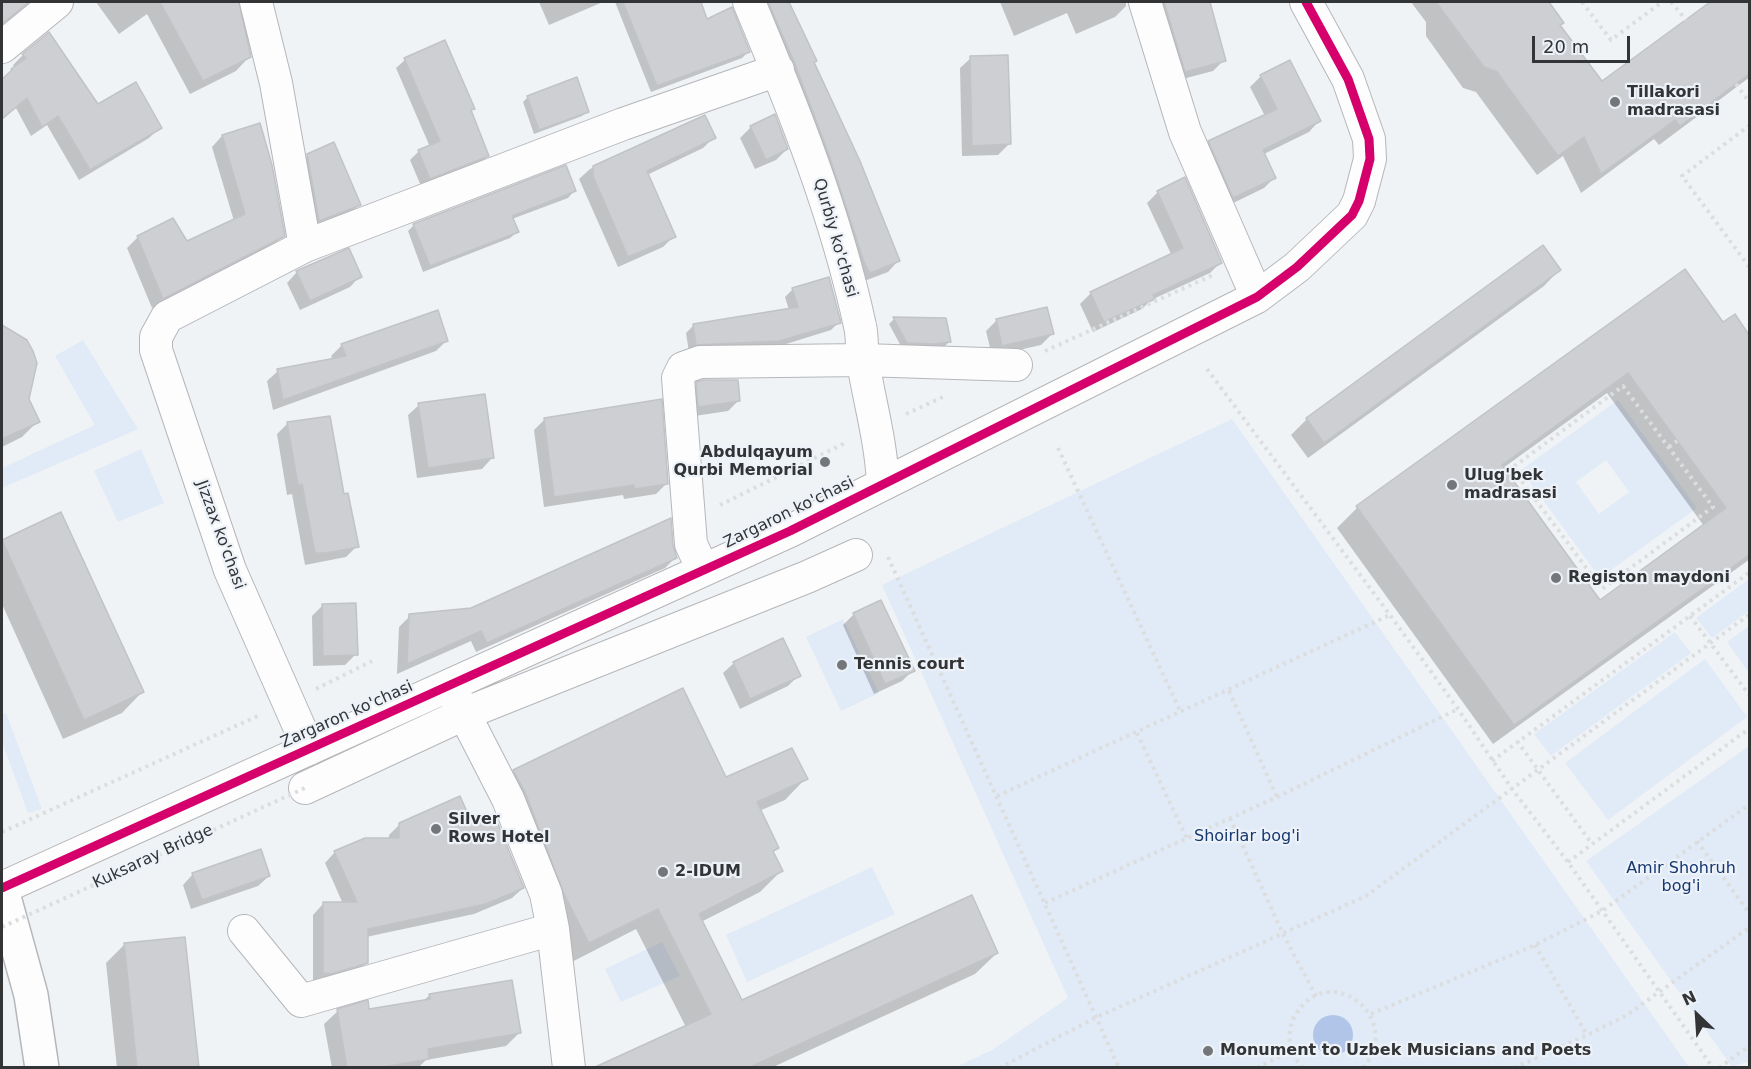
<!DOCTYPE html>
<html>
<head>
<meta charset="utf-8">
<style>
  body { margin:0 }
  #map { position:relative; width:1751px; height:1069px; overflow:hidden; background:#f0f3f6; font-family:"DejaVu Sans",sans-serif }
  canvas { display:block }
  .frame { position:absolute; inset:0; border:3px solid #323436; pointer-events:none }
  .north { position:absolute; left:1667px; top:985px; width:60px; height:60px; -webkit-text-stroke:4px #edf2f9; paint-order:stroke; rotate:335deg; font-size:16px; font-weight:700; line-height:24px; text-align:center; color:#323436 }
  .north::after { content:''; display:block; margin:auto; width:21px; height:27px; background:#323436; clip-path:polygon(50% 0,100% 100%,50% 72%,0 100%) }
  .scale { position:absolute; left:1532px; top:36px; width:98px; height:27px; box-sizing:border-box; border:3px solid #323436; border-top:0; padding-left:8px; font-size:18px; line-height:21px; white-space:nowrap; color:#323436; -webkit-text-stroke:4px #edf2f9; paint-order:stroke }
</style>
</head>
<body>
<div id="map">
<canvas width="1751" height="1069"></canvas>
<div class="frame"></div>
<div class="north">N</div>
<div class="scale">20 m</div>
</div>
<script>
const ctx = document.querySelector('canvas').getContext('2d');
ctx.lineJoin = 'round';
function fillPath(path, color) {
  ctx.fillStyle = color;
  ctx.fill(path, 'evenodd');
}
function strokePath(path, color, width, dash) {
  ctx.strokeStyle = color;
  ctx.lineWidth = width;
  ctx.lineCap = dash ? 'butt' : 'round';
  ctx.setLineDash(dash || []);
  ctx.stroke(path);
}
function drawText(font, color, halo, rows, align = 'center') {
  ctx.font = font + ' "DejaVu Sans",sans-serif';
  ctx.lineWidth = 4.5;
  ctx.setLineDash([]);
  ctx.textBaseline = 'middle';
  ctx.strokeStyle = halo;
  ctx.fillStyle = color;
  for (const [text, x, y, turn = 0] of rows) {
    ctx.save();
    ctx.translate(x, y);
    ctx.rotate((+turn || 0) * Math.PI / 180);
    ctx.textAlign = isNaN(turn) ? turn : align;
    if (halo) ctx.strokeText(text, 0, 0);
    ctx.fillText(text, 0, 0);
    ctx.restore();
  }
}
fillPath(new Path2D(`
  M83,340L138,429L2,488V468L95,425L55,356Z
  M1618,400L1697,508L1600,578L1521,470ZM1606,460L1629,492L1599,514L1576,482Z
  M1232,419L1689,1067H956L992,1050L1068,998L882,585Z
  M141,449L164,503L118,522L94,471Z
  M1749,579V611L1712,638L1696,618Z
  M843,619L879,693L841,711L806,637Z
  M1749,626V673L1727,642Z
  M1675,632L1691,653L1551,756L1534,734Z
  M1705,659L1747,717L1608,820L1565,763Z
  M6,713L42,809L28,813L2,742V714Z
  M1749,746V1061L1732,1067L1586,861Z
  M872,867L895,914L747,982L726,935Z
  M662,942L680,976L621,1002L605,969Z`), '#e1eaf7');
fillPath(new Path2D(`
  M1313 1035a20 20 0 1 1 40 0a20 20 0 1 1-40 0Z`), '#b0c5e7');
fillPath(new Path2D(`
  M2,2H30L2,25Z
  M96,2H237L249,57L236,71L190,94L147,14L119,34Z
  M539,2H603L549,25Z
  M615,2H699L706,21L748,52L742,58L651,92Z
  M752,2H787L815,61L813,63L898,261L888,272L859,283Z
  M1000,2H1126V6L1115,17L1076,34L1067,13L1014,36Z
  M1162,2H1208L1224,60L1213,71L1175,81L1153,10Z
  M1411,2H1547L1562,23L1559,26L1601,83L1712,2H1750V77L1659,145L1654,139L1581,193L1563,156L1537,175L1476,92L1463,88L1426,36V22Z
  M23,55L98,106L160,127L149,138L79,180L47,125L31,136L16,108L2,119V80L15,68L13,65Z
  M971,58L1009,144L998,155L962,156L960,68Z
  M405,60L473,108L470,111L488,156L479,164L421,186L410,160L419,151L430,147L396,68Z
  M1261,76L1319,121L1309,132L1264,154L1274,178L1264,188L1223,208L1199,153L1209,142L1265,116L1250,87Z
  M528,97L587,111L582,116L534,134L523,102Z
  M704,116L714,137L703,148L647,175L674,236L663,247L618,267L579,179L590,169Z
  M774,116L787,149L776,160L755,169L740,138L751,127Z
  M259,125L283,236L272,246L152,308L127,248L138,237L187,243L234,221L212,147L222,136Z
  M308,155L359,205L348,216L308,231L297,166Z
  M574,191L568,198L512,219L517,232L510,238L423,272L408,231L414,225Z
  M1158,192L1221,262L1210,273L1151,300L1142,309L1093,332L1080,304L1091,293L1172,256L1147,203Z
  M1559,270L1544,286L1308,458L1291,435L1307,419Z
  M297,272L360,276L350,287L300,310L287,283Z
  M793,289L839,322L831,330L770,349L689,352L686,333L694,325L789,310L785,297Z
  M1734,316L1750,337V559L1493,744L1337,528L1357,508L1723,324ZM1607,393L1704,526L1600,602L1503,468Z
  M894,319H945L950,341L945,346L928,349L902,348L889,324Z
  M997,320L1052,334L1041,345L992,356L986,331Z
  M2,332L16,336L28,399L38,421L22,437L2,447Z
  M447,340L436,351L273,410L267,381L278,371L333,360L331,356L342,345Z
  M697,384L739,400L728,411L688,417L686,395Z
  M419,405L492,458L482,469L417,478L408,415Z
  M545,419L667,483L656,494L624,499L623,495L544,507L534,430Z
  M288,423L343,496L357,546L346,557L305,565L292,494L287,495L277,434Z
  M61,514L142,692L122,713L63,739L2,604V541Z
  M672,546L676,557L665,568L476,652L471,641L397,674L399,627L410,616L471,609Z
  M323,605L356,654L345,665L313,666L312,616Z
  M854,614L913,670L902,681L874,694L843,625Z
  M734,663L799,675L788,686L740,709L723,673Z
  M514,771L726,779L806,778L785,800L759,811L777,847L772,853L781,871L760,892L701,922L742,1002L997,953L975,974L771,1068H614L686,1027L636,929L568,964L493,792Z
  M400,824L471,825L523,888L512,898L474,914L366,937L367,962L356,973L313,984V915L323,904H343L325,863L335,852L389,839V835Z
  M193,874L269,876L258,886L191,909L183,885Z
  M125,944L197,1068H117L106,963Z
  M430,995L519,1033L506,1046L426,1060L418,1068H332L324,1024L338,1011H367L423,1001Z`), '#0003');
const building = new Path2D(`
  M2,2H29L2,24Z
  M160,2H239L251,57L203,81Z
  M623,2H701L707,19L732,7L750,52L657,86Z
  M768,2H789L817,61L814,62L860,161L900,261L870,273L864,262L829,155L795,64Z
  M1164,2H1210L1226,61L1185,72Z
  M1436,2H1549L1564,23L1560,25L1602,81L1710,2H1749V74L1680,126L1675,120L1601,174L1584,137L1558,156L1497,72L1484,67Z
  M49,32L98,104L136,82L162,128L90,170L58,116L42,127L27,98L2,119V79L12,70L11,69L26,58L22,54Z
  M445,40L475,109L471,110L489,156L430,179L418,150L440,141L404,58Z
  M1008,55L1011,144L972,146L970,56Z
  M1290,60L1321,121L1263,150L1276,178L1233,198L1208,141L1277,109L1260,75Z
  M577,77L589,112L539,130L527,96Z
  M775,114L788,149L766,160L750,126Z
  M705,115L716,138L647,171L676,237L628,257L593,176V166Z
  M260,123L272,165L285,236L163,299L137,236L173,218L187,241L245,214L222,135Z
  M334,142L361,205L319,221L307,154Z
  M566,165L576,191L512,216L519,232L430,266L413,224Z
  M1185,177L1222,263L1153,295L1155,299L1104,322L1090,292L1183,248L1157,191Z
  M1543,245L1561,270L1324,443L1306,418Z
  M349,248L362,277L310,301L296,271Z
  M1685,269L1723,322L1735,314L1749,335V555L1514,725L1356,506ZM1628,373L1726,508L1600,600L1502,465Z
  M829,277L841,323L779,341L696,345L693,324L798,307L792,288Z
  M1047,307L1054,334L1002,346L996,319Z
  M438,310L448,341L283,400L277,369L346,356L341,344Z
  M893,317L946,318L951,342L934,344L907,343Z
  M2,325L27,340L33,351L37,363L29,399L40,422L2,439Z
  M703,380H738L740,401L698,407L696,382Z
  M485,394L494,458L428,468L418,403Z
  M662,399L668,484L634,489V485L554,497L544,418Z
  M330,416L344,494L348,493L359,547L326,553H315L302,484L298,485L287,422Z
  M61,512L144,692L84,720L2,540Z
  M671,518L673,545L677,558L487,643L481,631L407,664L409,614L471,608Z
  M881,600L915,671L885,684L853,613Z
  M356,603L358,655L323,656L322,604Z
  M783,638L801,676L750,699L733,662Z
  M683,688L726,777L792,748L808,779L757,802L779,848L773,851L783,871L699,914L742,1000L972,895L998,953L748,1068H593L711,1014L658,909L589,943L564,894L525,792L513,770Z
  M460,796L472,823L494,814L524,888L486,904L368,929V963L331,974L323,973V902H357L334,851L365,838H399V823Z
  M261,849L270,876L202,900L192,873Z
  M185,937L199,1068H137L124,943Z
  M512,980L521,1033L428,1049L429,1059L378,1068H347L337,1009L368,1000L369,1009L430,999L429,994Z`);
fillPath(building, '#cdcfd2');
strokePath(building, '#c1c3c6', 1.5);
const minor = new Path2D(`
  M256,2L276,83L305,246
  M749,2C793,107 836,214 860,326C863,338 861,350 863,362C870,404 881,441 883,484
  M1145,2L1185,132L1257,297
  M2,47L57,2
  M703,570L691,544L678,378L683,368L700,362L863,360L1016,365
  M454,694L508,799L546,894L553,929L569,1068
  M309,749L230,570L156,350V337L167,317L305,246L623,124L778,70
  M305,788L464,714L807,577L856,555
  M2,888L790,531L1257,297L1297,267L1352,215L1359,201L1370,159L1369,139L1348,79L1306,2
  M244,931L301,1001L553,929`);
const major = new Path2D(`
  M2,890L31,995L42,1068`);
strokePath(minor, '#b5b6b9', 34);
strokePath(major, '#b5b6b9', 36);
strokePath(new Path2D(`
  M1582,2L1611,40L1662,2
  M1671,2L1686,20
  M1736,84L1750,103
  M1750,125L1682,176L1750,268
  M1045,351L1213,275
  M1207,369L1390,615L1458,709L1512,789L1568,862L1713,1068
  M1623,386L1713,507L1602,589L1512,468Z
  M906,414L945,396
  M1669,447L1677,441
  M1058,448L1181,713
  M720,505L847,442
  M888,557L1119,1068
  M1690,616L1750,696
  M316,689L372,661
  M1229,691L1277,797
  M1137,733L1187,839
  M1517,741L1592,844
  M1492,761L1750,572
  M997,796L1390,615
  M1230,818L1283,934L1316,996
  M2,832L260,715
  M1697,841L1750,914
  M1568,862L1750,728
  M1045,903L1277,797L1458,709
  M1535,945L1587,1035
  M1371,1014L1535,945L1602,911L1750,804
  M999,1068L1097,1017L1366,896L1750,614
  M1257,1068L1291,1051
  M1303,1068C1293,1058 1288,1044 1290,1030C1291,1021 1296,1013 1302,1006C1338,965 1403,1022 1363,1068
  M1514,1068L1587,1035L1627,1015L1750,927
  M1719,1068L1750,1045`), '#dcddde', 4, [3, 4.5]);
strokePath(minor, '#fdfdfe', 32);
strokePath(major, '#fdfdfe', 33);
strokePath(new Path2D(`
  M2,927L305,788`), '#dcddde', 4, [3, 4.5]);
strokePath(new Path2D(`
  M2,888L790,531L1257,297L1297,267L1352,215L1359,201L1370,159L1369,139L1348,79L1306,2`), '#d6006c', 9);
for (const [x, y, r, color] of [
  [1615,102,6,"#747779"],
  [825,462,6,"#747779"],
  [1452,485,6,"#747779"],
  [1556,578,6,"#747779"],
  [842,665,6,"#747779"],
  [436,829,6,"#747779"],
  [663,872,6,"#747779"],
  [1208,1051,6,"#747779"]
]) {
  const dot = new Path2D();
  dot.arc(x, y, r, 0, 2 * Math.PI);
  ctx.fillStyle = color;
  ctx.fill(dot);
  strokePath(dot, '#edf2f9', 2);
}
drawText('bold 16px', '#323436', '#edf2f9', [
  ["Tillаkori",1627,93],
  ["madrasasi",1627,111],
  ["Abdulqayum",813,453,"right"],
  ["Qurbi Memorial",813,471,"right"],
  ["Ulug'bek",1464,476],
  ["mаdrаsasi",1464,494],
  ["Registon maydoni",1568,578],
  ["Tennis court",854,665],
  ["Silver",448,820],
  ["Rows Hotel",448,838],
  ["2-IDUM",675,872],
  ["Monument to Uzbek Musicians and Poets",1220,1051]
], 'left');
drawText('16px', '#323436', '#edf2f9', [
  ["Qurbiy ko'chasi",835,238,74],
  ["Zargaron ko'chasi",789,513,-26],
  ["Jizzax ko'chasi",220,535,70],
  ["Zargaron ko'chasi",347,715,-24],
  ["Kuksaray Bridge",153,857,-25]
]);
drawText('16px', '#163871', '#edf2f9', [
  ["Shoirlar bog'i",1247,837],
  ["Amir Shohruh",1681,869],
  ["bog'i",1681,887]
]);
</script>
</body>
</html>
